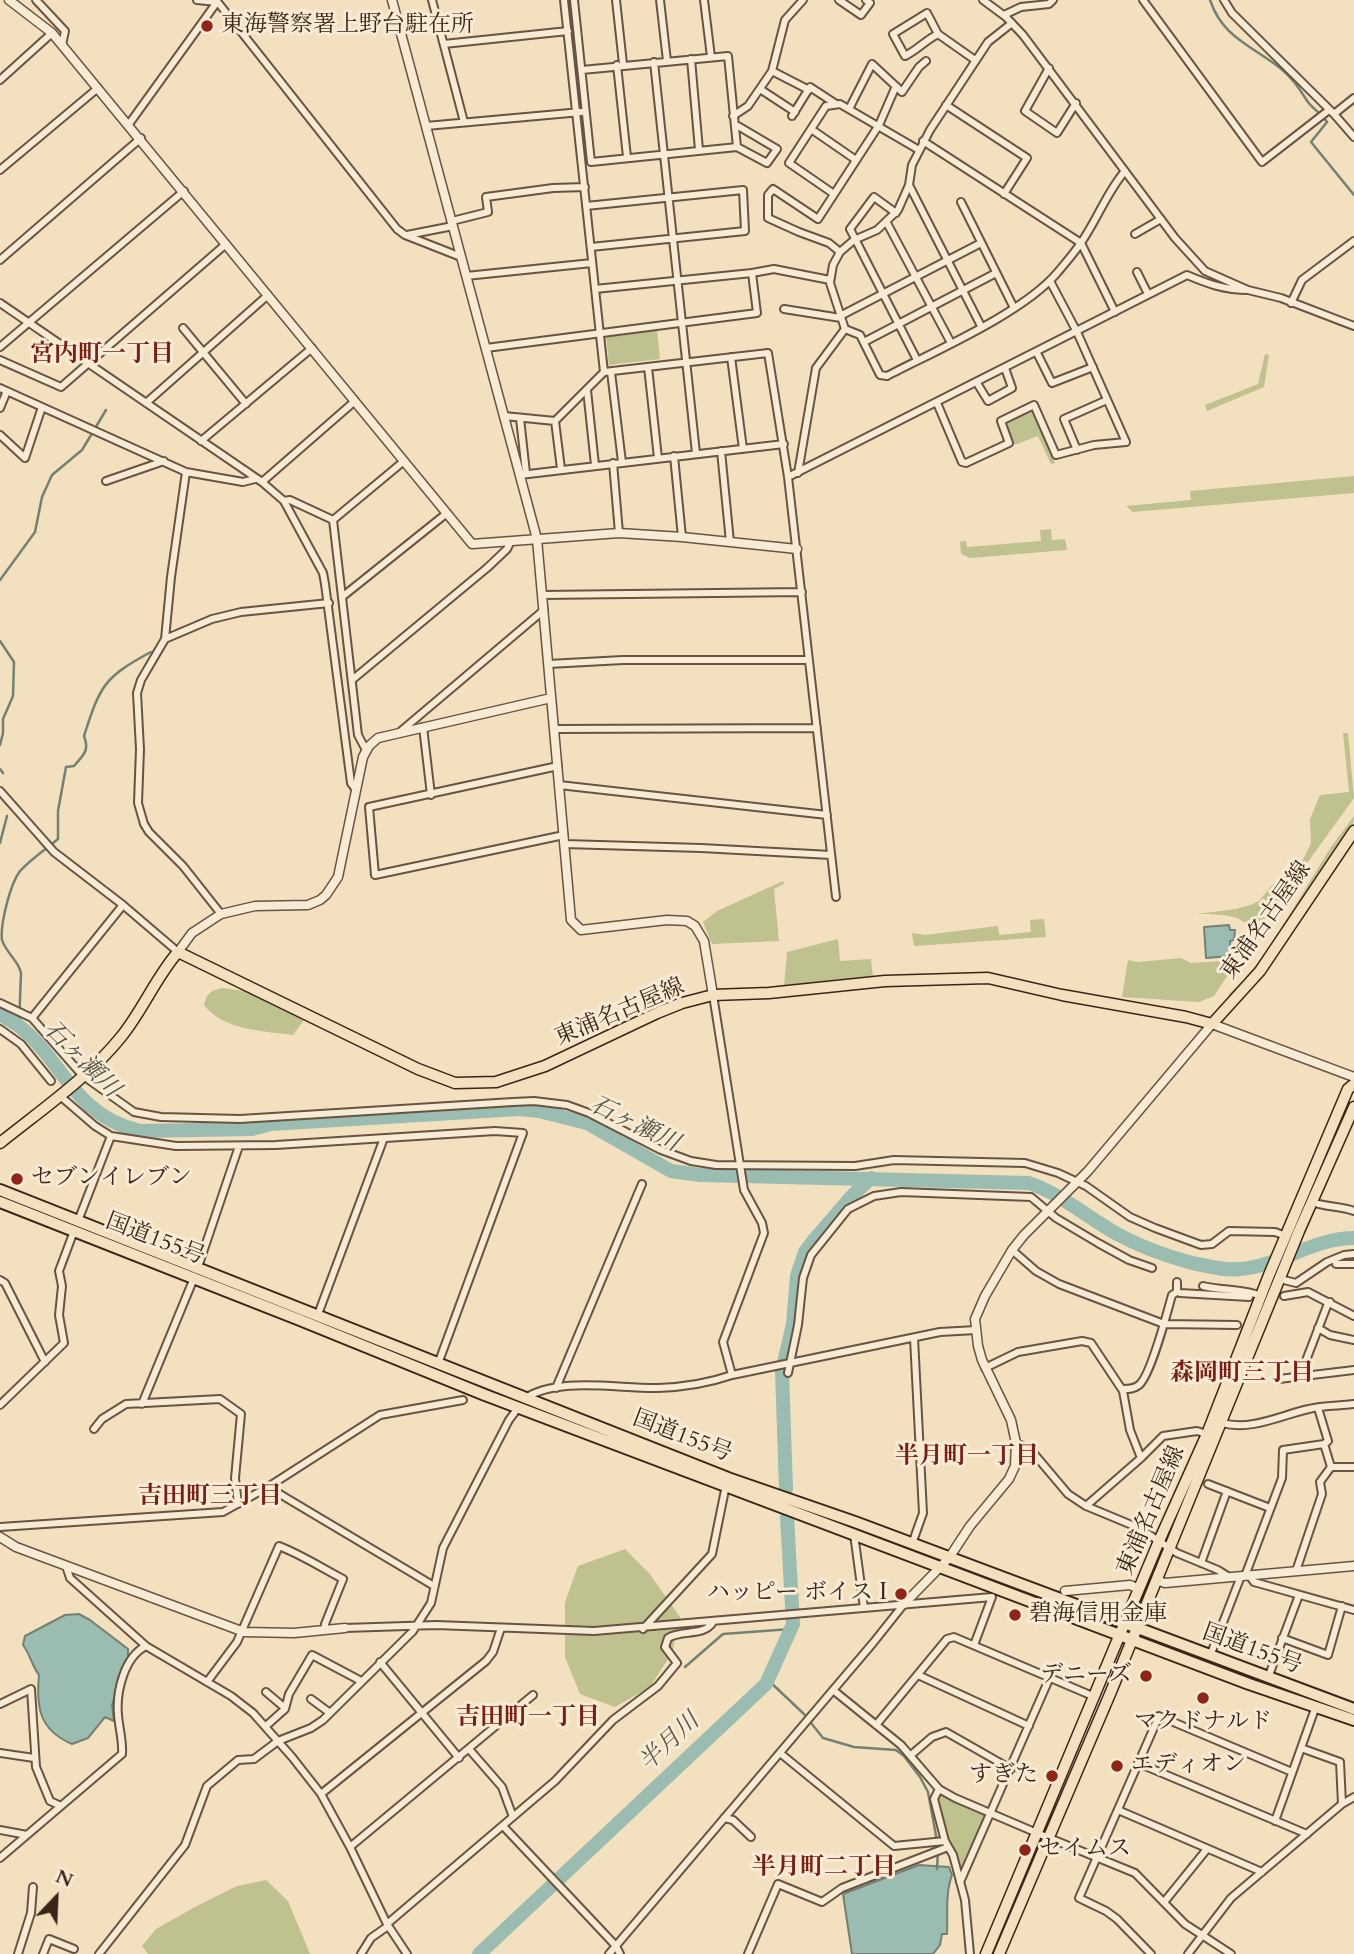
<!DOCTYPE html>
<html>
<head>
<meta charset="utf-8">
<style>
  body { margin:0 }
  #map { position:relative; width:1354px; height:1954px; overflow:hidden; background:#f3e0bf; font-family:Cardo,serif }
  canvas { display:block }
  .north { position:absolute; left:21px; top:1863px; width:70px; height:70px; -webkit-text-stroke:5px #f7ebd5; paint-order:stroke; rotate:23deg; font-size:19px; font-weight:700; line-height:28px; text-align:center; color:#3a2517 }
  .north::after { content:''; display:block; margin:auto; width:24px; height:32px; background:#3a2517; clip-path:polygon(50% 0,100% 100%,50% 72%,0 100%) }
</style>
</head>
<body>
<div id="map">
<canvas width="1354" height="1954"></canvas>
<div class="north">N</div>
</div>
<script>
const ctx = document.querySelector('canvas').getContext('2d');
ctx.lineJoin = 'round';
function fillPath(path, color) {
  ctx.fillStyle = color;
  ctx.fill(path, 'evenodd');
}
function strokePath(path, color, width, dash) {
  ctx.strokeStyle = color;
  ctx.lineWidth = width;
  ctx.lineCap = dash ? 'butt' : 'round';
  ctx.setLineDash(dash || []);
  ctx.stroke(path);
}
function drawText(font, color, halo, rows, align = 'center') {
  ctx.font = font + ' Cardo,"Noto Serif JP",serif';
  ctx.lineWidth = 6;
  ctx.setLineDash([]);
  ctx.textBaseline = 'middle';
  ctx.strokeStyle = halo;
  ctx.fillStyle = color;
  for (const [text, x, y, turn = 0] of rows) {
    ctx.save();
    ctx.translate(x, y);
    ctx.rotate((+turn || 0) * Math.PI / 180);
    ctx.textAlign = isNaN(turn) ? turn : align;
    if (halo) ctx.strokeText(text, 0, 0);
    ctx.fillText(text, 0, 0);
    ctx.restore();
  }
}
fillPath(new Path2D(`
  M657,330L660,359L609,365L606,335Z
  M1265,354L1269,355L1264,387L1207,411L1205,405L1258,384Z
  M1032,409L1055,463L1051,464L1038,436L1015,445L1005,421Z
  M1354,476V493L1133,512L1126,506L1191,500L1190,491Z
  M1051,529L1052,540L1065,539L1067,550L970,558L961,554L960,542L966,541L967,547L1041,541L1040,530Z
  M1343,733H1348L1354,798L1256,934C1240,912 1223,915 1197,914L1236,909L1253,904L1259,901L1272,885L1300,866L1311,843L1310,819L1320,795L1349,792Z
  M1354,816C1354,832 1338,844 1330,857C1300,906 1271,953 1232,995H1228L1246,978L1271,945L1331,847Z
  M783,881L784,884L774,889L779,941L712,944L703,922L717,911Z
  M1044,919L1046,937L914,946L912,933L925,935L998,926L999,935L1031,932L1030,920Z
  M838,939L840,961L871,959L873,978L784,986L787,952Z
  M1181,958L1191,963L1238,960L1214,996L1199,1002L1122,997L1128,960L1138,962Z
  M222,988C251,993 288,991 304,1020L293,1035C263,1031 223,1030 204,1005C207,993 210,991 222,988Z
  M625,1549L649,1573L680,1617L672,1653L650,1687L615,1707L580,1694L565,1657V1602L578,1566Z
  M939,1789L992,1813L960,1882L945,1841L934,1799Z
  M266,1880L288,1901L310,1954H148L142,1946L156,1929L195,1907L237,1886Z`), '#bfc18f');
const water = new Path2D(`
  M1229,925L1230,930H1235L1234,940L1230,941L1231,956L1206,958L1204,927Z
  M79,1614L90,1620L128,1649V1657L112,1705L114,1721L105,1717L88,1738L72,1744C39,1730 36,1707 39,1675C32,1666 30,1654 23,1645L25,1636L65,1615Z
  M919,1865L949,1867L952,1875C945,1894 948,1915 947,1934H942L940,1945L933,1954H852L843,1894Z`);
fillPath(water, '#9bbdb1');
strokePath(water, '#748073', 2);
strokePath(new Path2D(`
  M1210,0C1223,38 1251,45 1280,68C1292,77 1300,90 1308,102C1314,110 1322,114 1327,122L1311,142L1354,195
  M0,580L35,532L42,497L52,475L82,450L106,410
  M0,641L14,662L13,696L3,719V733L0,745
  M0,769L3,773
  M0,843L7,816
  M19,1026L21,973C19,961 6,953 2,940C0,925 10,884 20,871C31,859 46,849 58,839V811L66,767L74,766C83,755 90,751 84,736C100,686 104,677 151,652
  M685,1667L723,1634L791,1629
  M768,1680L804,1714L823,1738L854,1747L896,1750L904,1756L920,1777L928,1792L937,1841
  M937,1869L938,1851`), '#748073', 2.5);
strokePath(new Path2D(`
  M0,1015C59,1041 64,1114 140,1131L252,1129L271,1124L519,1109L539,1111L587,1123L671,1171L700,1175L1029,1183C1061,1194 1087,1217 1117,1234C1141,1247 1166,1256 1192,1263C1208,1266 1224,1271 1240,1269C1280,1266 1313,1238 1354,1238
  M786,1489L782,1371L793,1324L797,1276L805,1252L814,1240L852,1196L871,1178
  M479,1954L766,1684L793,1624L787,1517`), '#9bbdb1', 14);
strokePath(new Path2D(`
  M1249,1297L1284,1296`), '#cebb9d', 6, [6, 3]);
const minor = new Path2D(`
  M36,0L65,31L62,45
  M197,0L217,2
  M216,0L397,229L405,235L461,257
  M432,0L464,122
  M564,0L604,372
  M574,0L591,162L737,147L767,163L777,149L738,126L735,127
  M616,0L623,64
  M660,0L667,61
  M704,0L711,57
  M839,0L861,15L870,3L866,0
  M983,0L1006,17L1023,35L1175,238L1205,271L1248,290L1281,298L1354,326
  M1143,0L1262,162L1329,110
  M1224,0L1232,13L1334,114L1354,137
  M1004,15L1021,7L1049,4L1053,0
  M938,34C926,40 917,50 905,56L893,34L927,13L938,34L975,60
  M444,44L568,31
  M691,59L699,150
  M654,62L696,453
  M617,65L627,157
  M1049,68L1025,111L1057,133L1076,103
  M582,70L728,56L737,147
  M772,71L809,90
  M0,80L52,33
  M760,89L795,112
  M946,105L1027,158L1004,194
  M849,109L872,64L902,92L919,67L926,61
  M1334,114L1354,98
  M733,116L748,106L772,71L785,20L803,0
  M792,116L810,87L836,104
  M129,124L217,2
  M426,126L581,112
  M811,129L856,160
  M923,141L1081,243L1115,312
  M0,170L98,88
  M909,185L981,326
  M834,194L789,163L826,106L840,104L919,150
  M961,202L1014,308
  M586,206L743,190L745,231L591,247
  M896,213L874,197L850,229L917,360
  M452,221L488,212L486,197L553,188L585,187
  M887,223L951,343
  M1135,234L1161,219
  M407,235L453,226
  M840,252L829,243L799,232L768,218V195L773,189L818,219L879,125L896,86
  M0,260L141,138
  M1137,272L1148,294
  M752,273L774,269L830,280
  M466,276L592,263
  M0,303L262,482L284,501L323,573L325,584L351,783L356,790
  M1291,303L1302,280L1354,241
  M784,309L841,318
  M840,316L981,243
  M183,328L246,404
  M845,329L860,335L880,375L887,376C935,351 1023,313 1057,273C1067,261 1078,249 1086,235C1100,213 1108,191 1125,171
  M845,329L830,283L833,265L840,252L854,240L877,230L898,210L909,185L912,165L930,130L988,42L1012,23
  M864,342L996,273
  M0,347L184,191
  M486,348L757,313L752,273L595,289
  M1037,353L1052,383L1093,367
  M731,357L743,449
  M0,360L61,387L226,244
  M648,367L658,458
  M611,372L622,462
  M977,383L988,401L1012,388L1005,368
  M0,388L186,472L243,482L255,479
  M587,390L595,465
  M146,403L268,295
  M937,403L962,462L966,463L1009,443L1001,421L1034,405L1056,455L1094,445L1126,442L1077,332L1050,281
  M0,408L7,391
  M504,416L555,421L604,372L768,353L788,477L836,897
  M520,418L526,473
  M555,421L561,469
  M0,435L25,458L42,407
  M201,441L312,348
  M1077,450L1064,419L1107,400
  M721,451L730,542
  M674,456L682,537
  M613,463L619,533
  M186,472L171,577L165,639L141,680L137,693L140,749L138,803L144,824L149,832L183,866L221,914
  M798,473L816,368L845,329
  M520,475L784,444
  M788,477L1187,275C1208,284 1225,290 1248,290
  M106,481L164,461
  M262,482L355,401
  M284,501L290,500L333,520L404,461
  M333,520L358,735L366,750
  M542,595L802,592
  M342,597L447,513
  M165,639L212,619L241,612L329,603
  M548,664L623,660H809
  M352,680L487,568L507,549L510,543
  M423,727L431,795
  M554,729L817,728
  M401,731L544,610
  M558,766L369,807L375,875L564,835
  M559,785L827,815
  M0,791L54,852L123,905L178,952
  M565,844L701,848L831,855
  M713,995L744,1190L762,1223L764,1233L723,1342L732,1375
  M0,1003L32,1018L82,1075L134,1112L161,1117L240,1119L513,1102L534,1101L567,1105L589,1113L661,1150L691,1161L716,1165L855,1166L894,1160L1025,1163L1058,1173L1086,1186L1130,1217L1155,1228L1201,1245L1212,1244L1229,1231L1275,1232L1286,1236
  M32,1018L123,905
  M0,1029L21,1044L51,1081
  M59,1095L95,1126L111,1136L176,1146L276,1145L495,1131L523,1133L438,1364
  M1312,1202C1325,1207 1340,1206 1354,1211
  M78,1221L111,1136
  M1012,1250L1036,1271L1059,1284L1164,1324L1237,1325
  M1336,1264H1354
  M197,1270L239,1146
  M1280,1279L1296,1283L1327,1262L1344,1255L1354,1254
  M0,1280L5,1283L45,1362
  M1177,1282V1292L1180,1293L1249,1297
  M1203,1286C1222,1291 1243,1288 1261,1296
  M1284,1296L1308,1292L1354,1316
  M317,1317L384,1138
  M1318,1328L1330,1335L1354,1340
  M985,1368L1018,1352L1082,1341L1091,1343L1123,1391L1130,1430L1141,1458
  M788,1373L798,1325L803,1278L811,1255L848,1209L874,1196L901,1192L1031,1197L1056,1218L1098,1243L1129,1260L1152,1268
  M1300,1376L1327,1306L1330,1302
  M1279,1379L1354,1370
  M556,1388L642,1184
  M1123,1389C1129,1389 1134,1389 1139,1385C1151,1375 1167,1313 1172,1295L1177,1292
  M524,1399C557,1376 619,1389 658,1388C685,1387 706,1384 732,1375L940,1332L976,1330
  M142,1404L194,1278
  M0,1405L64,1343L59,1315L62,1286L59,1271L74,1231
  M1318,1408L1328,1441L1324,1444L1331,1467H1354
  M1222,1423C1252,1431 1281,1415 1309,1409C1323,1405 1340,1406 1354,1404
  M94,1429L102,1419L126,1404L220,1399L241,1414L235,1478L238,1504
  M1016,1443L1030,1449L1068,1494L1086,1506L1139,1528L1177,1553L1218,1570L1229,1577
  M1208,1484L1270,1508
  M268,1487L434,1586
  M1086,1506L1141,1458L1163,1436L1197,1431L1207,1434
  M0,1527L223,1512L268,1487L380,1415L463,1400
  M854,1534L864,1608
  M912,1544L923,1513L914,1338
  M1201,1563L1227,1491
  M66,1566L70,1578L146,1646
  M1296,1571L1322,1494L1320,1482L1331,1467
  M1249,1575L1254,1582L1354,1610
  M1245,1576L1282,1478L1283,1450L1324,1444
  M345,1628L436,1625L594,1631L992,1597L974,1645
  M643,1629L712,1554L726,1485
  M1282,1638L1328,1655L1342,1606
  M1210,1656L1241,1576
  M380,1662L459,1758
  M918,1675L1029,1726
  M1268,1678L1299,1595
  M207,1682L237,1642L279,1546C302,1555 322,1568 343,1579L325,1624V1630
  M833,1690L901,1745L939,1789L955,1798L1037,1833L1135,1873L1185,1924L1231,1954
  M266,1692L285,1708
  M311,1699L330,1713
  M0,1704L31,1689L36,1767L50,1801L61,1806
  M876,1725L947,1639L954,1637L1095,1697
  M266,1726L285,1709L289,1694L312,1655L361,1681
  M1301,1748L1340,1762L1342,1804
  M469,1749L502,1787L513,1817
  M0,1753L34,1758
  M780,1753L894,1846L945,1841
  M911,1755L932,1737L946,1732L1011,1769
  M1138,1763L1307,1834
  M939,1789L934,1799L945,1841L953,1855L965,1900L970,1954
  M321,1794L486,1661L493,1652L501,1628
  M1118,1810L1262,1872
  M724,1818L733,1820L751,1837
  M1275,1821L1316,1706
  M503,1826L616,1946L620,1954
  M0,1830L27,1835
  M350,1847L533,1695
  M0,1858L122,1754C123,1741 119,1728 118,1715C116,1692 124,1657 146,1646L231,1696L253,1713L292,1757L321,1794L350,1847L387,1924L407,1954
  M960,1882L1050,1677
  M1165,1901L1207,1849
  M387,1924L555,1781L613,1720L658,1686L677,1663L665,1647L668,1638C682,1629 704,1637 713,1622
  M18,1954L31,1913L33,1887
  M43,1954L49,1939L74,1949
  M99,1954L185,1845L207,1786L238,1760L254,1759L278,1741L311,1728L323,1720L413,1631L431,1603L443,1548L509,1420L518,1408
  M361,1954L371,1938L388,1926
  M609,1954L873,1643L904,1604
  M748,1954L778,1884L822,1902L842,1888L948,1847
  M1151,1954L1117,1919L1106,1911L1079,1898L1159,1716L1292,1772
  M1188,1954L1231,1898L1342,1804L1354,1797`);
const tertiary = new Path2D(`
  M9,0L52,33L472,544L619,533L682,537L797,549
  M392,0L537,539L571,920L581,930L667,920L687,921L695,926L704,941L713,995
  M178,952L192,933L221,914L255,906L308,905L320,900L326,895L338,877L363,757L369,746L378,738L551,698
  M0,1537L16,1547L244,1632L294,1633L345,1628
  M1156,1580L1165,1583L1354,1566
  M1065,1591L1130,1585L1139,1589
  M904,1604L949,1558L970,1526L1009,1479L1015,1466L1016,1443L1011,1420L982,1360L978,1346L975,1319L985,1296L1012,1250L1024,1235L1088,1171L1212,1024L1354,1077`);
const primary = new Path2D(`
  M0,1143C41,1110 88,1078 121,1037C143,1010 156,977 178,952L418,1069L455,1083L496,1082L545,1066L657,1013L682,1003L713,995L769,993L885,981L988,978L1062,995L1186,1017L1212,1024L1260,971L1354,831
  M986,1954L1159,1541L1207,1434L1269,1275L1348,1089L1354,1084
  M999,1954L1110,1694L1299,1231L1354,1107`);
const trunk = new Path2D(`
  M0,1190L728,1478L855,1522L1354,1709
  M0,1202L300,1320L485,1395L1249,1684L1354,1720`);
strokePath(minor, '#685441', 10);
strokePath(tertiary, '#685441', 11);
strokePath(primary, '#3a2517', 13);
strokePath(trunk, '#3a2517', 14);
strokePath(minor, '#f7ebd5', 6);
strokePath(tertiary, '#f7ebd5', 8);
strokePath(primary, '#f3e0bf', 10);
strokePath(trunk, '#f3e0bf', 10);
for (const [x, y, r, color] of [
  [207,26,7,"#8f2418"],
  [17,1179,7,"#8f2418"],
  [901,1594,7,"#8f2418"],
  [1015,1615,7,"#8f2418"],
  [1146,1676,7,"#8f2418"],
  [1203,1698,7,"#8f2418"],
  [1117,1766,7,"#8f2418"],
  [1052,1776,7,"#8f2418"],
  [1025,1850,7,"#8f2418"]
]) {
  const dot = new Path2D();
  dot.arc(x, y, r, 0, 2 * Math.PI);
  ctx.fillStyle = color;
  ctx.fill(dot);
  strokePath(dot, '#f7ebd5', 2.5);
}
drawText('23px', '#3a2517', '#f7ebd5', [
  ["東海警察署上野台駐在所",221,26],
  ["セブンイレブン",31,1179],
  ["ハッピー ボイス I",887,1594,"right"],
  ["碧海信用金庫",1029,1615],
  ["デニーズ",1132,1676,"right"],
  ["マクドナルド",1203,1723,"center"],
  ["エディオン",1131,1766],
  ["すぎた",1038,1776,"right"],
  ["セイムス",1039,1850]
], 'left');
drawText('23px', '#3a2517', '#f7ebd5', [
  ["東浦名古屋線",1267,921,-55],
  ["東浦名古屋線",620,1013,-23],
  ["国道155号",155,1240,21],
  ["国道155号",682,1437,21],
  ["東浦名古屋線",1152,1511,-67],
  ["国道155号",1252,1650,20]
]);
drawText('bold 24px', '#7a1f14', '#f7ebd5', [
  ["宮内町一丁目",102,355],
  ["森岡町三丁目",1242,1374],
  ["半月町一丁目",967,1457],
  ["吉田町三丁目",210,1497],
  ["吉田町一丁目",528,1718],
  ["半月町二丁目",824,1868]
]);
drawText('italic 24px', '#575345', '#f7ebd5', [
  ["石ヶ瀬川",81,1060,45],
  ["石ヶ瀬川",634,1125,26],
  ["半月川",670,1743,-43]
]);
</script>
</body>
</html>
